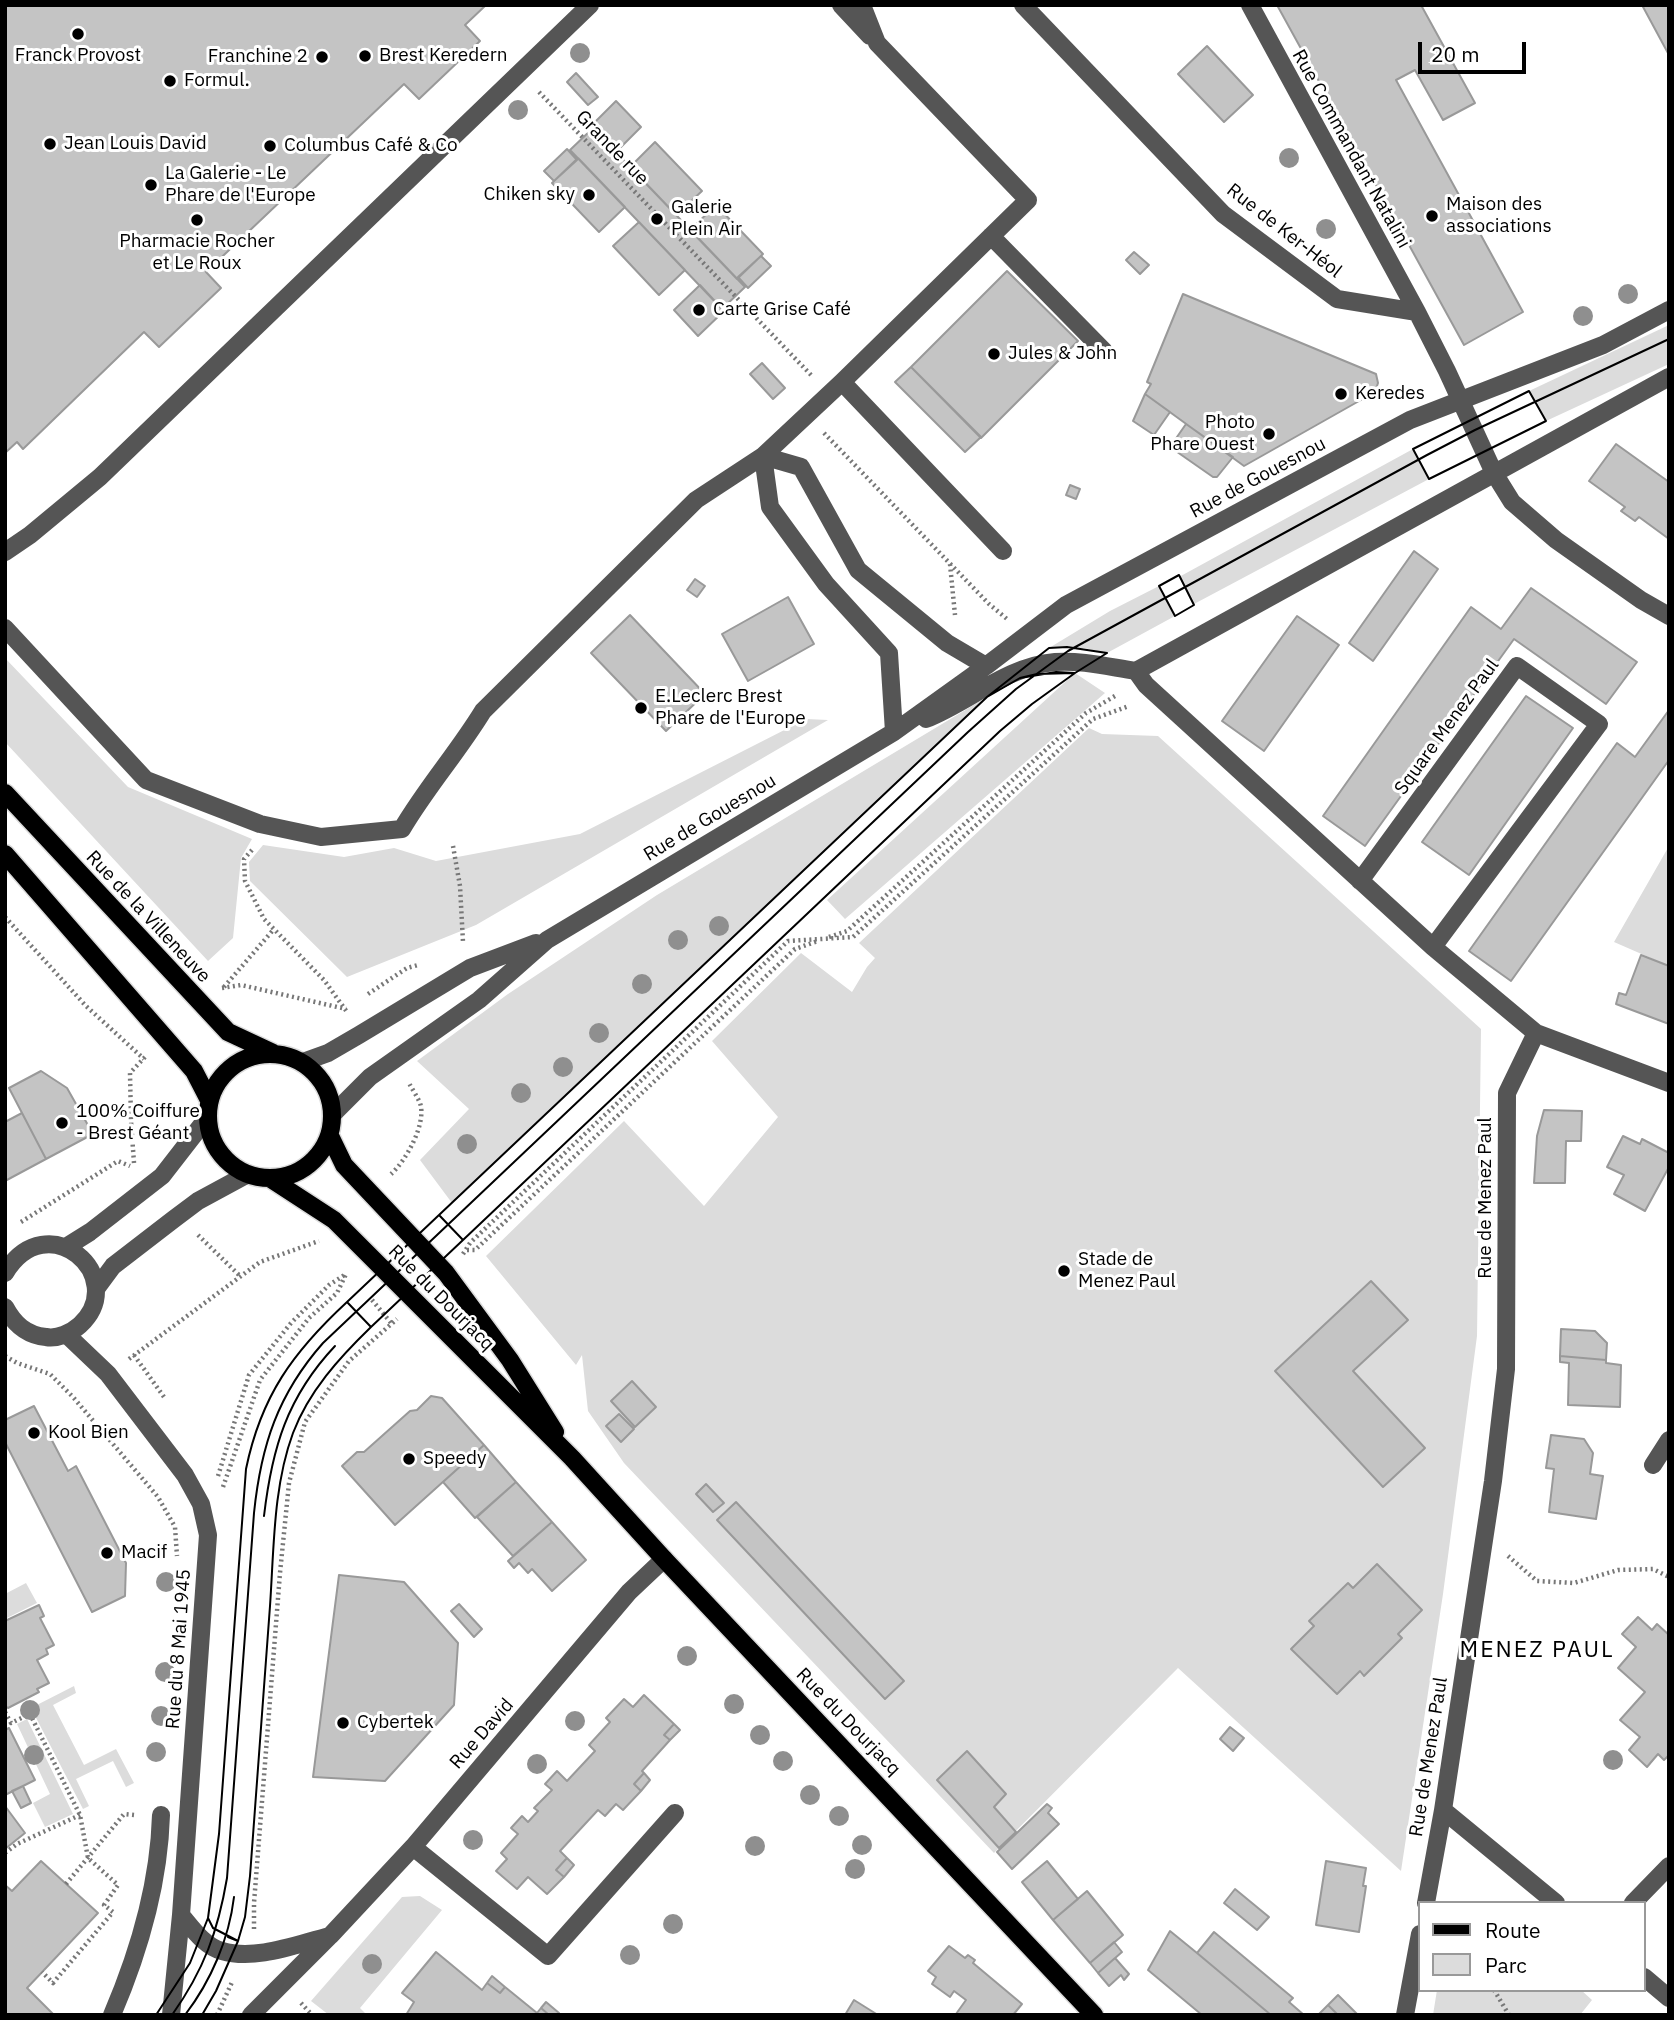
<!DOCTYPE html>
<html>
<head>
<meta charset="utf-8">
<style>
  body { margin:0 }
  #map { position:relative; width:1674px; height:2020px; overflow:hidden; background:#fff; font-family:"IBM Plex Sans",sans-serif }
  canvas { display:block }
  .frame { position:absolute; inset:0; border:7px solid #000; pointer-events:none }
  .legend { position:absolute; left:1418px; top:1901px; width:228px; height:91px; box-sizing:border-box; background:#fff; border:2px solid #999; margin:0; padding:9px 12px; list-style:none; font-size:21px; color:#000 }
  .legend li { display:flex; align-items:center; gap:14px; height:35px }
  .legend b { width:35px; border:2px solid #999 }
  .scale { position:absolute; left:1418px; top:42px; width:108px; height:32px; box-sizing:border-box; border:4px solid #000; border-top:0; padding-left:9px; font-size:21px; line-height:24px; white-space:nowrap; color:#000; -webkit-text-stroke:5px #fff; paint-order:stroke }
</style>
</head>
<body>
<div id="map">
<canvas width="1674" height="2020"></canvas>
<div class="frame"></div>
<ul class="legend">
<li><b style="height:9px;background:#000"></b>Route</li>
<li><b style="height:19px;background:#dcdcdc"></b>Parc</li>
</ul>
<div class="scale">20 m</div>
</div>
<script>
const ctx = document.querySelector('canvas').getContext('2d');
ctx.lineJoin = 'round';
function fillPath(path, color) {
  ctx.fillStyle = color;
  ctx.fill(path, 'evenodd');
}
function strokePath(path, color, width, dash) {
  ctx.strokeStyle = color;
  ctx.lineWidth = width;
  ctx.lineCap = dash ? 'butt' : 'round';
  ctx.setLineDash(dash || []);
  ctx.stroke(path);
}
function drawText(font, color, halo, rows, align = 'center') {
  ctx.font = font + ' "IBM Plex Sans",sans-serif';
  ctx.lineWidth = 6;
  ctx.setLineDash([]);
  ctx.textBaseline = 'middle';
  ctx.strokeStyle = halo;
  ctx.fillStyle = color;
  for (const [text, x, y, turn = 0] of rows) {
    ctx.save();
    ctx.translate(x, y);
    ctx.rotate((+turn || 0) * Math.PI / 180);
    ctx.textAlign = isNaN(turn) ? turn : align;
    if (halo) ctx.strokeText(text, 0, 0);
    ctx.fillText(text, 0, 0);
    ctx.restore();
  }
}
fillPath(new Path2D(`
  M1669,325V364L1546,421L1529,391Z
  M1413,449L1429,479L1194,604L1179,577Z
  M1159,586L1175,616L1107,653L1084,648H1049L1110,611Z
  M5,658L128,787L252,839L241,858L233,938L208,961L5,742Z
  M1075,673L1105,693L845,919L827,900Z
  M987,697L452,1203L420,1160L469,1109L417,1061L508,994L657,895Z
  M806,719L828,720L476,925L347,977L250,881L249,862L263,845L344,857L394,848L436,861L580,834Z
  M1089,728L1102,734L1158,736L1481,1029L1477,1336L1443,1594L1401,1871L1178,1668L994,1853L624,1463L588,1411L582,1355L576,1365L486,1256L624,1121L704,1206L778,1117L712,1041L801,953L852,992L867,967L875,958L859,943Z
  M1669,846V966L1614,942Z
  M26,1583L37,1603L5,1619V1594Z
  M74,1686L76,1693L53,1705L84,1765L116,1749L134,1783L126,1787L113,1761L76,1779L89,1806L83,1809L31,1708Z
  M27,1719L73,1814L45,1827L33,1803L50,1794L17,1724Z
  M420,1896L442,1910L360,2008L367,2015H329L311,2001L402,1897Z
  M1437,1990H1581L1592,2000L1580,2015H1433Z`), '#dcdcdc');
const building = new Path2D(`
  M5,5H486L465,25L480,41L419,99L404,84L206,272L221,288L159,347L144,332L23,449L17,442L5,453Z
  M1277,5H1421L1475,103L1443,120L1415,70L1396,80L1523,312L1464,345Z
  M1642,5H1669V55Z
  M1207,46L1253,95L1224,122L1178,74Z
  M576,73L598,97L588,105L567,82Z
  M616,101L641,127L616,152L591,126Z
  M593,128L745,287L722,309L570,150Z
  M655,142L702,191L676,215L630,167Z
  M567,149L577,160L554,181L544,171Z
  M578,158L625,207L599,232L552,183Z
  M716,205L763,254L737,279L690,230Z
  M639,222L685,270L659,295L613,246Z
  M1134,252L1149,265L1140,274L1126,260Z
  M761,256L771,266L748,288L738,277Z
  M1007,271L1078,341L981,438L911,367Z
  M700,285L724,311L698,336L674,310Z
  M1183,294L1376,374L1378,383L1375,392L1244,466L1145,394L1151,384L1147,382Z
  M762,363L785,388L773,399L750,374Z
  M911,367L981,437L965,452L895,382Z
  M1145,394L1170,412L1154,435L1133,421Z
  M1186,424L1233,457L1217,477H1213L1170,447Z
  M1616,444L1669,482V539L1639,517L1635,521L1621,511L1625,507L1589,481Z
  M1070,485L1080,489L1076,499L1066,495Z
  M1414,551L1438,569L1373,661L1349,643Z
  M695,579L705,586L697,597L687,590Z
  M1531,588L1637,662L1606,704L1514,639L1365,846L1323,816L1471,607L1501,629Z
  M788,597L814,644L748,681L722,634Z
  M630,615L705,694L666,731L591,653Z
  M1297,616L1339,645L1264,751L1222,721Z
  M1526,696L1573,728L1469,875L1422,842Z
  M1669,710V760L1511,981L1469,951L1617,743L1635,757Z
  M1641,955L1669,966V1024L1616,1004L1619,993L1626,995Z
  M41,1071L67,1088L93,1134L46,1159L9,1088Z
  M1544,1110L1582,1111L1581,1141H1566L1565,1183H1534L1537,1136Z
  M22,1113L46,1159L5,1181V1122Z
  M1623,1136L1640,1144L1642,1139L1669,1153V1167L1645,1211L1614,1194L1624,1175L1607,1167Z
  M1371,1281L1408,1320L1353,1371L1425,1448L1383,1487L1275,1371Z
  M1561,1329L1595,1331L1607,1343L1606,1360L1560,1356Z
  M1560,1356L1606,1360V1363L1621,1365L1620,1407L1568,1405L1569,1363L1560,1362Z
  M632,1381L656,1407L635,1427L611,1401Z
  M431,1396L442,1398L484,1445L395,1525L342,1466L357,1452H364L410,1411L417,1410Z
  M34,1406L68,1471L76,1466L126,1563L125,1596L92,1612L5,1442V1420Z
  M619,1414L634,1429L621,1442L606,1426Z
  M1551,1435L1584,1439L1593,1453L1590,1474L1603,1476L1596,1519L1549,1512L1554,1469L1546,1468Z
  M484,1445L516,1482L475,1518L443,1482Z
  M516,1482L552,1522L513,1556L477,1517Z
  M706,1484L724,1503L713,1512L696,1494Z
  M736,1502L904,1681L885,1699L717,1520Z
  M552,1522L586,1560L552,1591L532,1569L528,1573L519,1563L514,1568L508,1561Z
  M1377,1564L1422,1610L1398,1634L1402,1638L1364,1676L1360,1671L1337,1694L1291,1649L1314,1626L1309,1621L1348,1583L1353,1588Z
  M339,1575L404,1582L458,1643L454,1705L385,1781L313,1777Z
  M459,1604L482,1629L474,1637L451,1611Z
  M39,1605L44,1616L40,1618L54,1645L46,1649L48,1654L37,1660L49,1683L37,1689L39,1692L8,1708L5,1706V1621Z
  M1638,1617L1652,1630L1657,1624L1669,1635V1755L1664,1760L1658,1754L1647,1767L1629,1750L1640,1737L1620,1720L1645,1692L1618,1668L1636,1647L1622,1634Z
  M644,1695L674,1724L664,1735L670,1740L642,1771L644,1773L634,1784L641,1791L623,1810L616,1804L605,1816L598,1810L560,1851L567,1858L556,1870L564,1877L547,1894L528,1877L517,1889L496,1871L507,1859L501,1853L518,1834L511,1828L522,1816L528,1822L538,1811L534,1808L552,1790L545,1784L557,1771L567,1781L595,1751L589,1745L610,1722L606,1718L624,1699L633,1707Z
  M674,1724L680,1730L670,1740L664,1735Z
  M1230,1727L1244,1738L1233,1751L1220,1739Z
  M9,1728L35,1780L5,1795V1730Z
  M967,1751L1006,1794L994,1807L1016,1832L999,1848L937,1780Z
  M644,1773L650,1780L641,1791L634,1784Z
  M23,1786L31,1803L21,1808L12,1791Z
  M1047,1804L1052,1808L1048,1813L1059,1824L1012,1869L997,1852Z
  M5,1806L25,1833L5,1849Z
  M567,1858L574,1865L564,1877L556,1870Z
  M41,1861L98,1913L27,1988L54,2015H5V1885L12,1891Z
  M1047,1861L1078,1899L1053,1920L1022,1882Z
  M1326,1861L1366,1868L1363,1886H1366L1359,1932L1316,1925Z
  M1235,1889L1269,1917L1257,1930L1224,1903Z
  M1087,1891L1123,1935L1090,1963L1053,1920Z
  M1170,1931L1197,1953L1271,2015H1202L1148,1970Z
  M1214,1932L1293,1998L1289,2002L1304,2015H1271L1197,1953Z
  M1114,1942L1122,1952L1098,1973L1090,1963Z
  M949,1946L965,1958L968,1955L975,1960L973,1963L1022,2004L1013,2015L956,2014L966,2000L954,1991L950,1997L932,1984L936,1977L928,1971Z
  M436,1952L482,1990L487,1983L500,1993L505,1987L537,2013L541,2008L549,2015H406L414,2002L402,1993Z
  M1115,1958L1129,1974L1124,1980L1121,1975L1109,1986L1098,1973Z
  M492,1976L505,1987L500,1993L487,1983Z
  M1338,1995L1357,2014V2015H1338L1328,2005Z
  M854,2000L878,2015H845Z
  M546,2002L559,2013L558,2015H549L541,2008Z
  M1328,2005L1338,2015H1318Z`);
fillPath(building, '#c4c4c4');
strokePath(building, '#999', 2);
const major = new Path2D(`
  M5,793L228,1032L273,1053
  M5,854L194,1071L209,1100
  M208 1116a62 62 0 1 1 124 0a62 62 0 1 1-124 0Z
  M330,1136L344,1165L446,1273L510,1360L555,1432
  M271,1179L334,1220L572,1458L664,1559L1094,2015`);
strokePath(major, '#dbdbdb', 21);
strokePath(new Path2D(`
  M539,92L812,376
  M824,433L989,604L1007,619
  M950,564L955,615
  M453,846L460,886L463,942
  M252,850L244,859L245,881L264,919L324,980L347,1012
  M5,917L86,1006L144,1059
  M829,937L847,931L1086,713L1115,696
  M224,987L274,929
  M222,988L241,985L346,1009
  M368,994L407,968L418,965
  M134,1163L131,1121L130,1073L146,1056
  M391,1174C406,1161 427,1123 420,1103C417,1096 412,1089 409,1083
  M21,1222L118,1161L130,1166
  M198,1235L240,1276
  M467,1250H475L795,949L818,941
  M463,1254L470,1243L788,941L853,937L1093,719L1129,706
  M372,1300L392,1324
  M134,1355L164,1397
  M5,1356L17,1363L50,1374L73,1397L158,1497L175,1527L177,1556
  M129,1359L260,1262L319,1241
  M218,1476L249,1375L291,1323L329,1285L346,1274
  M223,1487L260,1380L309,1318L337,1293L346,1274
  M1508,1556L1537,1581L1574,1583L1618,1570L1653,1569L1669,1577
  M5,1712L11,1723L30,1714L80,1815L88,1858L118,1885L104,1905L113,1912L53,1983L42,1972
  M5,1853L17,1844L80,1815
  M66,1884L124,1814L134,1815
  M254,1929V1903L280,1573L289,1483L305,1422L349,1361L397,1319
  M1494,1990L1509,2015
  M301,2003L312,2015
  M217,2015L233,1980`), '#777', 4.5, [2, 3.5]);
strokePath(new Path2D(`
  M841,5L870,36
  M1023,5L1223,214L1337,299L1417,312L1447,371L1494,473L1512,502L1556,540L1641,600L1669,616
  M1250,5L1417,312
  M991,236L1104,351
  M842,382L1003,551
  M763,456L770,507L826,584L889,653L894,732
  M763,456L801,467L858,570L947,643L986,666
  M5,552L30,535L100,477L590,5
  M5,628L146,780L260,824L321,837L402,829C426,788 458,752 483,711L696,500L763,456L842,382L1028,200L877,43L862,5
  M1136,671L1146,685L1433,947L1536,1033L1507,1093L1506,1369L1493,1481L1443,1810L1426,1903
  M926,719C969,702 1007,666 1055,662C1081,660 1109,667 1136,671L1669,377
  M1360,881L1517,666L1599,724L1433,947
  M1536,1033L1669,1083
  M303,1062L328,1053L359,1035L470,968L536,943
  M333,1114L370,1077L479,1000L547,940L894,732L986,666L1066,605L1410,420L1603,345L1669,310
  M66,1247L90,1232L162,1176L207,1118
  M5,1273C47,1203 131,1277 80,1325C71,1333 58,1339 46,1337C26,1335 14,1324 5,1307
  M96,1289L113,1266L174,1219L198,1201L246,1175
  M66,1334L108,1374L185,1475L201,1504L208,1535L181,1915L171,2015
  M1653,1465L1669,1440
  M1443,1810L1556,1903
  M413,1847L548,1956L675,1813
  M1633,1903L1669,1866
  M181,1915C192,1928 204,1946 222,1951C256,1961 297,1944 330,1936
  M1644,1977L1669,1998
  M112,2015C139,1952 159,1884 161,1815
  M251,2015L330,1936L413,1847L629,1592L664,1559
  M1405,2015L1420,1934`), '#555', 18);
strokePath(major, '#000', 18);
strokePath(new Path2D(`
  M1529,391L1546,421L1429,479L1413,449Z
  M1179,575L1194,605L1175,616L1159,586Z
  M1067,647L1107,653L1075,673L1037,674L1020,678L987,697L1049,648Z
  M1056,672L1075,673L1032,704L1000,731L463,1240L439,1215L987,697L1020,678Z
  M439,1215L463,1240L371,1327L347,1302Z
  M347,1302L371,1327C339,1358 309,1391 293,1433C273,1487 274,1549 270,1606C263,1696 257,1786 250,1876L245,1917L238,1941L213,1928L208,1918L219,1834L246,1469C261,1396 293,1352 347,1302Z
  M264,1516C272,1448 287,1397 335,1346
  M156,2015L190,1963L208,1918L210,1922
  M172,2015C204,1970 218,1931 227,1878L254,1513C261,1445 278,1394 323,1343L968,732L1016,689L1068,651L1427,455L1475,430L1669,339
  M185,2015C211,1981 229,1939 234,1897
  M202,2015L216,1991L238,1941L228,1937`), '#000', 2);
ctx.fillStyle = '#8f8f8f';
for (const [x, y] of [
  [580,53],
  [518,110],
  [1289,158],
  [1326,229],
  [1628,294],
  [1583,316],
  [719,926],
  [678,940],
  [642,984],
  [599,1033],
  [563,1067],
  [521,1093],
  [467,1144],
  [166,1582],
  [687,1656],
  [165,1672],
  [734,1704],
  [30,1710],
  [161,1716],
  [575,1721],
  [760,1735],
  [156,1752],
  [34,1755],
  [1613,1760],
  [783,1761],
  [537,1764],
  [810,1795],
  [839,1816],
  [473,1840],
  [862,1845],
  [755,1846],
  [855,1869],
  [673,1924],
  [630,1955],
  [372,1964]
]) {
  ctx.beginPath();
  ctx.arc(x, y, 10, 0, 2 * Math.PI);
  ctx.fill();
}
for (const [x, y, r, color] of [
  [78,34,7,"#000"],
  [365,56,7,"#000"],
  [322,57,7,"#000"],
  [170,81,7,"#000"],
  [50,144,7,"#000"],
  [270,146,7,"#000"],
  [151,185,7,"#000"],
  [589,195,7,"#000"],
  [1432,216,7,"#000"],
  [657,219,7,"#000"],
  [197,220,7,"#000"],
  [699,310,7,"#000"],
  [994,354,7,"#000"],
  [1341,394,7,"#000"],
  [1269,434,7,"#000"],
  [641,708,7,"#000"],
  [62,1123,7,"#000"],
  [1064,1271,7,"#000"],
  [34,1433,7,"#000"],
  [409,1459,7,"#000"],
  [107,1553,7,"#000"],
  [343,1723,7,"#000"]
]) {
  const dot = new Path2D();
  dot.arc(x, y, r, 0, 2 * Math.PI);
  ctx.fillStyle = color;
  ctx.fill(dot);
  strokePath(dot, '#fff', 2.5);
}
drawText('19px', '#000', '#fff', [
  ["Franck Provost",78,56,"center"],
  ["Brest Keredern",379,56],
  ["Franchine 2",308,57,"right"],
  ["Formul.",184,81],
  ["Jean Louis David",64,144],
  ["Columbus Café & Co",284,146],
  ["La Galerie - Le",165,174],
  ["Phare de l'Europe",165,196],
  ["Chiken sky",575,195,"right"],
  ["Maison des",1446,205],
  ["associations",1446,227],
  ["Galerie",671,208],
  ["Plein Air",671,230],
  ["Pharmacie Rocher",197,242,"center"],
  ["et Le Roux",197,264,"center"],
  ["Carte Grise Café",713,310],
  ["Jules & John",1008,354],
  ["Keredes",1355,394],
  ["Photo",1255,423,"right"],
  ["Phare Ouest",1255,445,"right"],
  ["E.Leclerc Brest",655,697],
  ["Phare de l'Europe",655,719],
  ["100% Coiffure",76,1112],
  ["- Brest Géant",76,1134],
  ["Stade de",1078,1260],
  ["Menez Paul",1078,1282],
  ["Kool Bien",48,1433],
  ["Speedy",423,1459],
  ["Macif",121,1553],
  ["Cybertek",357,1723]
], 'left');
drawText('19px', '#000', '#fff', [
  ["Grande rue",612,148,46],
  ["Rue Commandant Natalini",1351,149,61],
  ["Rue de Ker-Héol",1284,231,38],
  ["Rue de Gouesnou",1258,478,-28],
  ["Square Menez Paul",1447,727,-54],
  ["Rue de Gouesnou",710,818,-31],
  ["Rue de la Villeneuve",148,917,47],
  ["Rue de Menez Paul",1486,1198,-90],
  ["Rue du Dourjacq",441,1298,45],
  ["Rue du 8 Mai 1945",179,1649,-86],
  ["Rue du Dourjacq",848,1722,46],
  ["Rue David",482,1734,-49],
  ["Rue de Menez Paul",1429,1757,-81]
]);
ctx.letterSpacing = '2px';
drawText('23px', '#000', '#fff', [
  ["MENEZ PAUL",1537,1650]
]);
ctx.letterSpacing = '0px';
</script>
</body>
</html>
